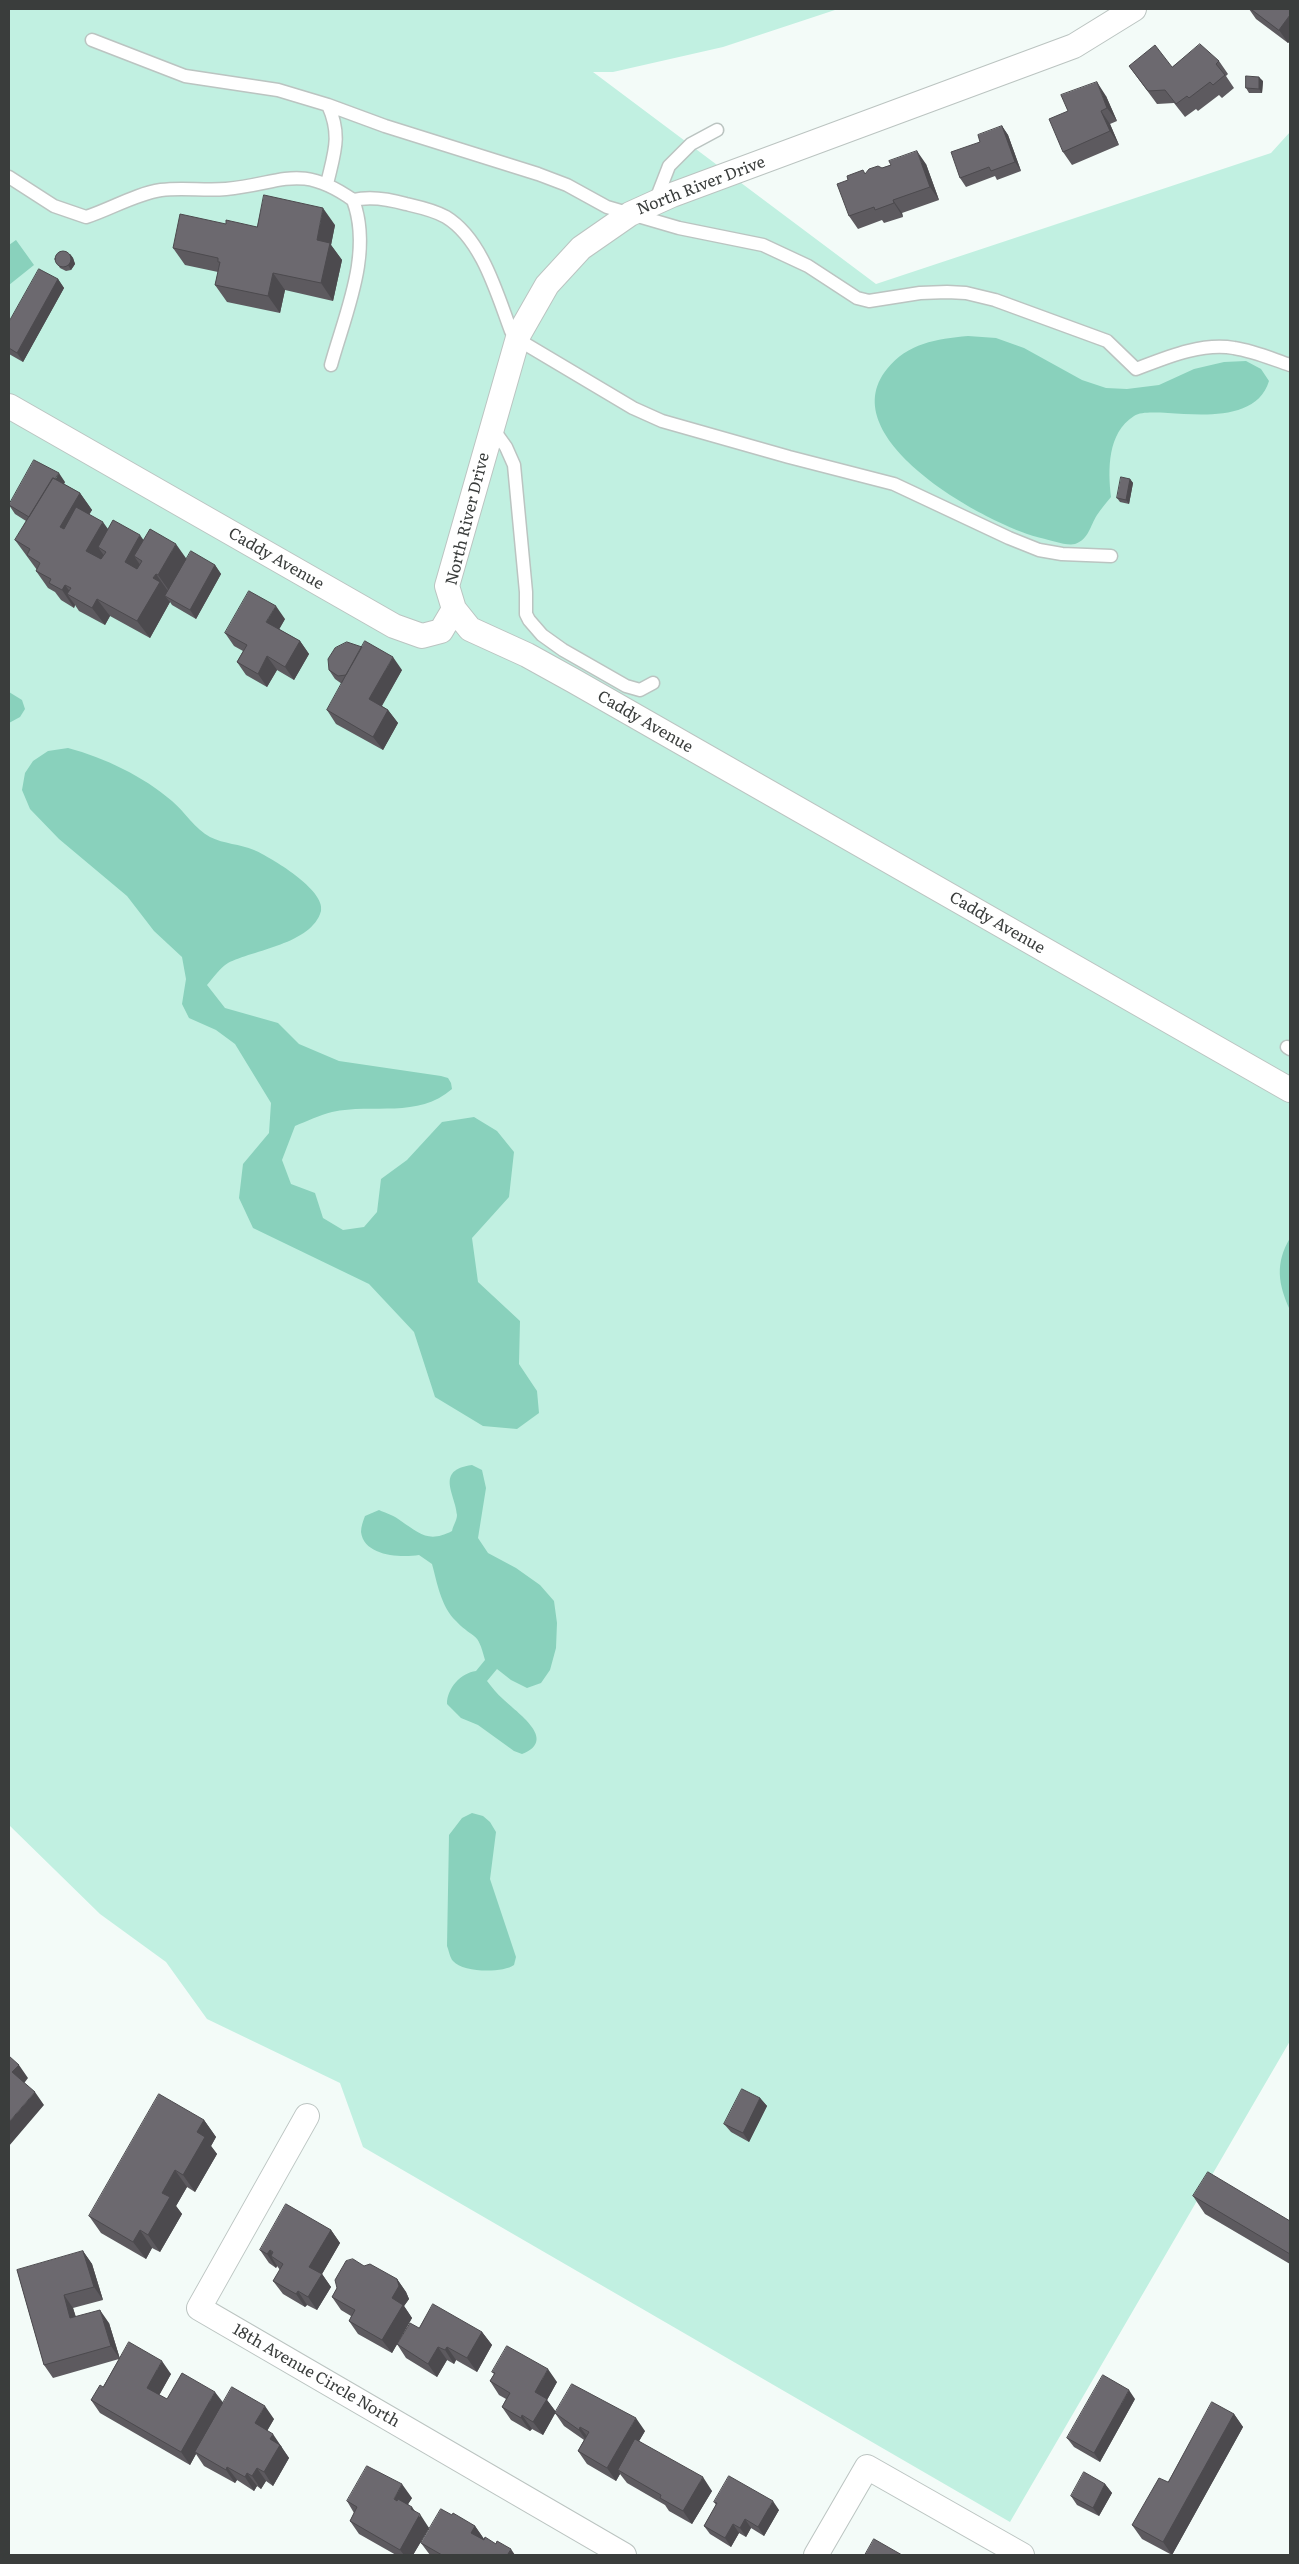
<!DOCTYPE html>
<html>
<head>
<meta charset="utf-8">
<style>
  body { margin:0 }
  #map { position:relative; width:1299px; height:2564px; overflow:hidden; background:#f3fbf8; font-family:Literata,serif }
  canvas { display:block }
  .frame { position:absolute; inset:0; border:10px solid #3a3d3c; pointer-events:none }
</style>
</head>
<body>
<div id="map">
<canvas width="1299" height="2564"></canvas>
<div class="frame"></div>
</div>
<script>
const ctx = document.querySelector('canvas').getContext('2d');
ctx.lineJoin = 'round';
function fillPath(path, color) {
  ctx.fillStyle = color;
  ctx.fill(path, 'evenodd');
}
function strokePath(path, color, width, dash) {
  ctx.strokeStyle = color;
  ctx.lineWidth = width;
  ctx.lineCap = dash ? 'butt' : 'round';
  ctx.setLineDash(dash || []);
  ctx.stroke(path);
}
function drawText(font, color, halo, rows, align = 'center') {
  ctx.font = font + ' Literata,serif';
  ctx.lineWidth = 5;
  ctx.setLineDash([]);
  ctx.textBaseline = 'middle';
  ctx.strokeStyle = halo;
  ctx.fillStyle = color;
  for (const [text, x, y, turn = 0] of rows) {
    ctx.save();
    ctx.translate(x, y);
    ctx.rotate((+turn || 0) * Math.PI / 180);
    ctx.textAlign = isNaN(turn) ? turn : align;
    if (halo) ctx.strokeText(text, 0, 0);
    ctx.fillText(text, 0, 0);
    ctx.restore();
  }
}
fillPath(new Path2D(`
  M9,9H838L723,47L613,72H593L876,284L1271,153L1290,132V2041L1010,2522L363,2147L340,2083L207,2019L166,1962L100,1914L9,1825Z`), '#c1f0e1');
fillPath(new Path2D(`
  M16,240L34,265L9,285V245Z
  M968,336L996,338L1024,348L1082,380L1106,388L1127,389L1159,385L1194,369L1224,362L1246,361L1261,369L1269,381C1257,421 1201,415 1168,413C1158,413 1142,411 1134,416C1107,433 1108,470 1111,497C1106,503 1101,509 1097,515C1090,526 1089,539 1075,544C1066,546 1050,540 1041,538C988,525 830,439 887,369C908,343 936,339 968,336Z
  M9,692L22,700L25,709L20,717L9,723Z
  M68,748C105,758 143,776 172,801C184,811 196,830 210,837C224,844 240,844 254,850C270,857 326,890 321,911C312,944 253,950 228,963C220,968 213,978 207,985L225,1008L278,1023L299,1044L339,1061L441,1076L448,1078L451,1083L452,1089C418,1119 373,1103 332,1112C320,1115 307,1121 295,1126L282,1160L291,1184L315,1193L323,1218L343,1230L364,1227L377,1212L381,1179L407,1160L442,1122L474,1117L497,1131L514,1152L509,1197L472,1238L478,1282L520,1321L519,1364L537,1391L539,1413L517,1429L483,1426L435,1397L414,1332L369,1284L253,1228L239,1198L243,1164L269,1133L271,1103L235,1044L216,1030L189,1018L182,1004L186,979L182,957L154,931L127,896L59,839L30,809L22,790L25,773L33,761L48,751Z
  M1290,1238V1310C1278,1284 1275,1263 1290,1238Z
  M472,1465L482,1470L486,1488L478,1538L488,1553L516,1568L540,1585L554,1601L557,1623L556,1648L550,1670L541,1683L527,1688L511,1680L497,1669L487,1681C492,1687 497,1694 503,1699C516,1712 559,1740 522,1754L514,1751L478,1725L461,1718L447,1704C447,1688 461,1673 476,1671L485,1660C477,1629 475,1641 456,1621C441,1607 437,1582 432,1564L419,1555C400,1558 364,1556 361,1532C361,1527 363,1521 365,1516L379,1510C386,1513 395,1516 401,1521C420,1534 429,1543 452,1531C453,1526 457,1520 457,1515C456,1495 434,1470 472,1465Z
  M472,1813L483,1816L490,1822L496,1832L490,1879L516,1957L514,1965C503,1973 463,1973 453,1961C450,1958 449,1951 447,1946L449,1835L462,1818Z`), '#89d1bc');
const lane = new Path2D(`
  M92,40L185,76L278,90L328,105L385,126L538,174L567,185L607,207L679,228L763,245L808,266L857,298L869,301L920,293L947,292L966,293L995,300L1107,341L1136,369C1165,358 1202,342 1234,348C1254,351 1272,359 1290,365
  M9,177L54,206L86,217C111,209 135,194 161,190C183,187 204,191 226,189C282,184 299,162 353,200C370,196 389,199 406,204C419,207 434,210 446,217C482,239 497,294 511,331L517,339L633,408L662,421L789,457L894,484L1009,538L1039,550L1062,554L1111,556
  M327,184C334,153 342,136 328,105
  M655,202L669,166L691,144L717,130
  M331,365C345,314 373,253 353,200
  M491,426L506,447L514,465L526,592V614L529,620L542,635L563,650L626,686L640,690L653,683
  M1287,1047L1290,1049`);
const street = new Path2D(`
  M1134,9L1074,46L672,195L630,214L581,248L547,285L519,334L447,586L454,609L470,629L527,655L574,681L1290,1090
  M9,406L394,626L422,636L441,631L454,609
  M307,2116L199,2308L624,2555
  M816,2555L867,2467L1022,2555`);
strokePath(lane, '#bbc4c1', 15);
strokePath(street, '#bbc4c1', 26);
strokePath(lane, '#fff', 12);
strokePath(street, '#fff', 24);
fillPath(new Path2D(`
  M1249,9H1290V41L1288,43L1256,19Z
  M1219,61L1228,74L1226,76L1234,88L1222,98L1219,95L1198,111L1196,109L1185,117L1174,103L1157,104L1129,66L1172,67Z
  M1263,81L1262,93H1249L1246,88Z
  M1106,96L1117,121L1110,124L1119,145L1072,165L1063,152Z
  M1002,126L1008,135L1021,171L997,180L995,176L966,187L960,178L980,142Z
  M926,164L939,200L902,213L903,217L884,223L882,220L858,229L849,216L866,173L891,165Z
  M226,224L257,227L335,225L331,245L342,260L333,301L285,290L280,313L227,302L215,285L218,272L185,265L173,248Z
  M70,254L73,258L75,264L71,270L66,271L60,268L57,263Z
  M58,279L64,288L23,362L9,354V322Z
  M1130,479L1133,483L1129,504L1120,502L1117,498Z
  M65,482L64,484L80,493L92,510L89,514L108,529L143,540L186,559L215,565L221,574L196,619L172,605L170,602L150,638L110,616L105,625L79,611L75,605L74,608L61,600L55,592L48,588L36,571L37,570L15,540L26,521L15,514L9,505Z
  M285,619L279,629L300,641L309,654L294,680L277,670L267,687L246,675L237,662L243,651L234,646L225,633Z
  M329,670H402L382,706L388,710L398,723L383,750L336,724L327,710L342,684L335,679Z
  M760,2098L767,2106L749,2142L731,2132L724,2124Z
  M204,2120L216,2137L211,2146L217,2154L195,2192L187,2187L176,2206L182,2214L160,2252L152,2248L146,2259L101,2233L89,2216Z
  M1193,2196L1290,2221V2264L1205,2214Z
  M331,2230L340,2243L322,2274L331,2287L317,2310L307,2305L305,2307L283,2294L273,2281L280,2270L277,2266L276,2268L269,2263L260,2250Z
  M83,2251L92,2264L103,2300L73,2308L76,2317L109,2323L120,2359L171,2374L159,2395L167,2399L223,2403L274,2419L267,2431L282,2447V2448L289,2458L273,2486L266,2481L261,2489L257,2486L254,2491L237,2480L235,2483L204,2466L196,2454L190,2465L100,2413L91,2400L103,2387L119,2359L53,2378L44,2365L17,2270Z
  M364,2266L397,2279L406,2292L409,2299L404,2306L412,2318L392,2353L358,2334L349,2321L351,2316L341,2310L332,2297L337,2288Z
  M419,2328L482,2332L492,2345L477,2372L456,2360L454,2364L447,2360L437,2377L406,2358L397,2344Z
  M492,2372L557,2382L547,2400L556,2412L645,2431L639,2441L712,2491L692,2524L669,2511L665,2505L627,2483L620,2474L616,2481L587,2464L578,2451L584,2440L564,2426L555,2413L543,2435L532,2429L530,2431L511,2420L502,2407L506,2399L499,2395L490,2381L494,2374Z
  M1135,2399L1100,2462L1074,2447L1067,2438Z
  M1234,2414L1243,2427L1172,2555L1142,2539L1132,2525L1168,2482Z
  M1105,2484L1112,2493L1099,2516L1077,2505L1071,2496Z
  M412,2498L408,2504L429,2528L413,2555H396L359,2534L350,2521L354,2513L347,2501Z
  M714,2502L779,2510L764,2536L751,2528L746,2537L739,2533L731,2547L710,2534L704,2526L716,2505Z
  M452,2515L475,2526L484,2539L515,2555H430L421,2543Z`), '#5d5a5f');
fillPath(new Path2D(`
  M1290,15V41L1288,43L1279,30Z
  M1259,77L1263,81L1262,93L1259,89Z
  M1097,82L1106,96L1117,121L1107,108Z
  M1101,111L1110,124L1119,145L1110,131Z
  M1002,126L1008,135L1021,171L1015,162Z
  M917,151L926,164L939,200L930,187Z
  M893,200L902,213L903,217L894,203Z
  M323,208L335,225L331,245L342,260L333,301L321,283L317,240Z
  M70,254L73,258L75,264L71,270L68,265Z
  M273,273L285,290L280,313L268,296Z
  M58,279L64,288L23,362L17,353Z
  M59,473L65,482L39,528L33,519Z
  M1130,479L1133,483L1129,504L1126,500Z
  M80,493L92,510L72,544L60,527Z
  M103,522L115,539L106,552L98,547L105,557L98,568L86,551Z
  M140,535L152,552L142,561L134,556L143,569L137,580L125,562Z
  M176,544L188,561L170,592L158,575Z
  M215,565L221,574L196,619L190,610Z
  M156,574L168,591L165,596L170,602L150,638L137,621L153,578Z
  M65,585L74,597L67,594L75,605L74,608L62,590Z
  M97,599L110,616L105,625L92,608Z
  M276,606L285,619L276,635L266,622Z
  M300,641L309,654L294,680L285,667Z
  M267,656L277,670L267,687L258,674Z
  M393,657L402,670L378,712L369,699Z
  M388,710L398,723L383,750L373,737Z
  M19,2065L28,2078L22,2086L12,2072Z
  M35,2092L44,2105L9,2146V2122Z
  M760,2098L767,2106L749,2142L743,2133Z
  M204,2120L216,2137L211,2146L217,2154L195,2192L183,2175L197,2132Z
  M175,2170L187,2187L176,2206L182,2214L160,2252L148,2235L162,2193Z
  M140,2230L152,2248L146,2259L133,2242Z
  M331,2230L340,2243L322,2274L331,2287L317,2310L308,2297L309,2267Z
  M270,2250L277,2260L271,2256L277,2266L276,2268L267,2254Z
  M83,2251L92,2264L103,2300L94,2287Z
  M397,2279L406,2292L409,2299L404,2306L412,2318L392,2353L382,2340Z
  M298,2291L307,2305L305,2307L296,2294Z
  M64,2295L73,2308L80,2331L70,2318Z
  M100,2310L109,2323L120,2359L111,2346Z
  M482,2332L492,2345L477,2372L467,2358Z
  M438,2347L447,2360L437,2377L428,2364Z
  M447,2347L456,2360L454,2364L445,2350Z
  M162,2361L171,2374L156,2401L147,2388Z
  M548,2369L557,2382L547,2400L556,2412L543,2435L533,2422L535,2392Z
  M1129,2390L1135,2399L1100,2462L1094,2453Z
  M215,2392L225,2405L195,2452L196,2454L190,2465L181,2452Z
  M265,2406L274,2419L264,2436L255,2423Z
  M1234,2414L1243,2427L1172,2555L1163,2542Z
  M522,2415L532,2429L530,2431L521,2418Z
  M636,2418L645,2431L621,2472L618,2470L620,2474L616,2481L607,2468Z
  M580,2427L590,2440L588,2443L579,2430Z
  M273,2434L289,2458L273,2486L264,2472L270,2439Z
  M227,2467L237,2480L235,2483L226,2470Z
  M257,2468L266,2481L261,2489L252,2476Z
  M247,2473L257,2486L254,2491L245,2477Z
  M703,2477L712,2491L692,2524L683,2511Z
  M402,2484L412,2498L403,2512L394,2499Z
  M1105,2484L1112,2493L1099,2516L1093,2508Z
  M773,2501L779,2510L764,2536L758,2527Z
  M412,2507L419,2517L420,2514L429,2528L413,2555H404L400,2550L411,2509Z
  M745,2519L751,2528L746,2537L740,2528Z
  M733,2524L739,2533L731,2547L725,2538Z
  M475,2526L484,2539L480,2546L471,2533Z
  M511,2549L515,2555H509L508,2554Z`), '#4c4a4e');
const building = new Path2D(`
  M1251,9H1290V15L1279,30Z
  M1200,44L1219,61L1216,64L1225,75L1213,85L1210,82L1189,98L1187,96L1176,104L1165,90L1148,91L1129,66L1155,45L1172,67Z
  M1246,76L1259,77V89L1246,88Z
  M1097,82L1107,108L1101,111L1110,131L1063,152L1049,119L1068,111L1061,95Z
  M1002,126L1015,162L991,171L989,167L960,178L951,152L980,142L978,135Z
  M917,151L930,187L893,200L894,203L875,210L874,207L849,216L837,184L848,180L847,176L863,170L865,174L869,169L878,166L882,168L891,165L889,161Z
  M264,195L323,208L317,240L330,243L321,283L273,273L268,296L215,285L220,262H218V258L173,248L180,214L226,224V220L257,227Z
  M55 259a8 8 0 1 1 16 0a8 8 0 1 1-16 0Z
  M39,269L58,279L17,353L9,348V322Z
  M34,460L59,473L55,479L53,478L29,517L9,505Z
  M1121,477L1130,479L1126,500L1117,498Z
  M53,478L80,493L60,527L64,529L76,507L103,522L86,551L101,559L106,552L98,547L113,520L140,535L125,562L137,569L142,561L134,556L150,529L176,544L158,575L156,574L153,578L160,582L137,621L97,599L92,608L67,594L71,588L65,585L62,590L49,583L51,579L36,571L40,563L27,555L30,549L15,540Z
  M191,551L215,565L190,610L165,596Z
  M249,591L276,606L266,622L300,641L285,667L267,656L258,674L237,662L247,645L225,633Z
  M365,641L393,657L369,699L388,710L373,737L327,710Z
  M347,642L362,647L346,675L338,676L329,670L328,659L335,648Z
  M9,2056L19,2065L12,2072L35,2092L9,2122Z
  M742,2089L760,2098L743,2133L724,2124Z
  M159,2094L204,2120L197,2132L205,2137L183,2175L175,2170L162,2193L170,2197L148,2235L140,2230L133,2242L89,2216Z
  M1208,2172L1290,2221V2254L1193,2196Z
  M286,2204L331,2230L309,2267L322,2274L308,2297L298,2291L296,2294L273,2281L283,2264L271,2256L273,2252L270,2250L267,2254L260,2250Z
  M83,2251L94,2287L64,2295L70,2318L100,2310L111,2346L44,2365L17,2270Z
  M353,2259L364,2266L370,2264L397,2279L399,2286L392,2298L403,2305L382,2340L349,2321L355,2310L332,2297L337,2288L335,2280L346,2261Z
  M433,2304L482,2332L467,2358L447,2347L445,2350L438,2347L428,2364L397,2344L410,2323L419,2328Z
  M129,2342L162,2361L147,2388L167,2399L182,2373L215,2392L181,2452L91,2400L100,2385L103,2387Z
  M507,2346L548,2369L535,2392L547,2399L533,2422L522,2415L521,2418L502,2407L510,2393L490,2381L495,2373L492,2372Z
  M1103,2375L1129,2390L1094,2453L1067,2438Z
  M572,2384L636,2418L607,2468L578,2451L589,2432L580,2427L579,2430L555,2413Z
  M232,2387L265,2406L255,2423L273,2434L270,2439L280,2445L264,2472L257,2468L252,2476L247,2473L245,2477L227,2467L226,2470L195,2452Z
  M1212,2402L1234,2414L1163,2542L1132,2525L1159,2478L1168,2482Z
  M635,2439L703,2477L683,2511L660,2498L661,2495L618,2470Z
  M367,2466L402,2484L394,2499L397,2501L398,2499L412,2507L411,2509L420,2514L400,2550L350,2521L357,2507L347,2501Z
  M1084,2472L1105,2484L1093,2508L1071,2496Z
  M729,2476L773,2501L758,2527L745,2519L740,2528L733,2524L725,2538L704,2526L717,2503L714,2502Z
  M441,2509L452,2515L453,2513L475,2526L471,2533L484,2540L485,2537L496,2544L497,2541L511,2549L508,2554L510,2555H442L421,2543Z
  M874,2539L902,2555H865Z`);
fillPath(building, '#6c696f');
strokePath(building, '#4c4a4e', 1);
drawText('16px', '#3a3d3c', '#fff', [
  ["North River Drive",701,186,-21],
  ["North River Drive",468,519,-76],
  ["Caddy Avenue",276,559,30],
  ["Caddy Avenue",645,722,30],
  ["Caddy Avenue",997,923,30],
  ["18th Avenue Circle North",316,2376,30]
]);
</script>
</body>
</html>
